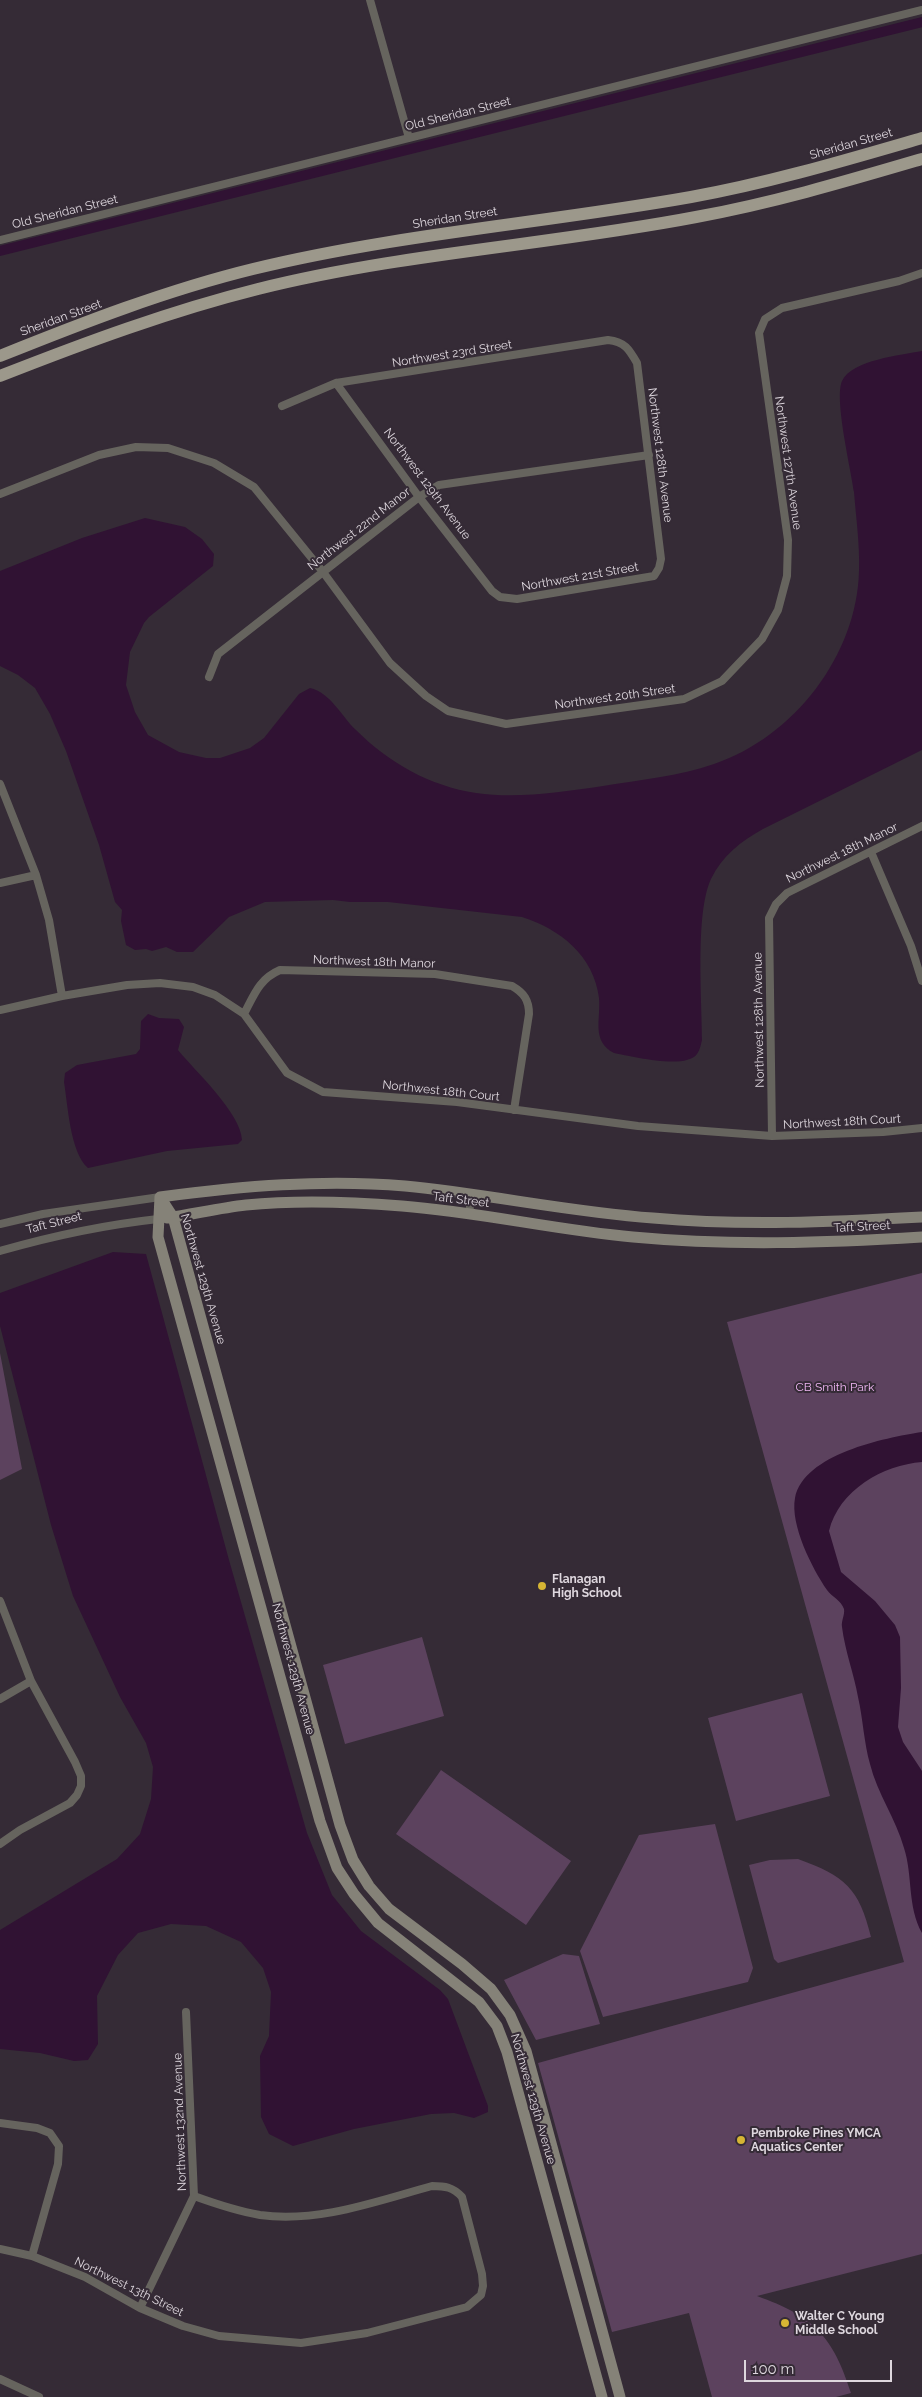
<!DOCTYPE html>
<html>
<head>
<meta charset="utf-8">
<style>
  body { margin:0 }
  #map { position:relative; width:922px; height:2397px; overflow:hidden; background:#352b36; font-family:Raleway,sans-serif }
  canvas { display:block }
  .scale { position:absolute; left:744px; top:2360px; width:148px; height:22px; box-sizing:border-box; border:2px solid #ded7de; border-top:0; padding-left:6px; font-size:15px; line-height:18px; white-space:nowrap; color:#ded7de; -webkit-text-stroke:4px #352b36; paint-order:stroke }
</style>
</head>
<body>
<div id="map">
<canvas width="922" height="2397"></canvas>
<div class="scale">100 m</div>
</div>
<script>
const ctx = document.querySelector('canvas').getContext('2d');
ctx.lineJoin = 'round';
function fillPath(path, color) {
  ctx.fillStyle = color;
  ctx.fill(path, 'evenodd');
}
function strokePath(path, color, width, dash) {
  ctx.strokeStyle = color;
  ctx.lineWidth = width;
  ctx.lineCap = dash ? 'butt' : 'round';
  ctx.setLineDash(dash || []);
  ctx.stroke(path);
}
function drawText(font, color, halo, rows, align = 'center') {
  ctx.font = font + ' Raleway,sans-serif';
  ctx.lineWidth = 4;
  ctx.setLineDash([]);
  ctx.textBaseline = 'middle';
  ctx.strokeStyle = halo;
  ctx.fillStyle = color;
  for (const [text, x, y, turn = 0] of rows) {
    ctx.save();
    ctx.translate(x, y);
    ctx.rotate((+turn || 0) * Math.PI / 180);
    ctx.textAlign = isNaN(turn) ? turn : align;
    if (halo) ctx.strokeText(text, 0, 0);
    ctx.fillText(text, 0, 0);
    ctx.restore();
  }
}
fillPath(new Path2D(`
  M922,1273V2254L757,2296C813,2316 833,2336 851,2393L836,2397H712L689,2313L612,2332L538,2063L904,1962L727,1322Z
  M0,1353L22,1469L0,1480Z
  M422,1637L444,1716L345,1744L323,1665Z
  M802,1693L830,1796L736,1821L708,1718Z
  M441,1770L571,1861L526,1925L396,1834Z
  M715,1824L753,1968L748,1982L603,2017L580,1951L639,1835Z
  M798,1859C845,1876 859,1888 871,1937L778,1963L774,1959L749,1865L770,1860Z
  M563,1954L579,1956L600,2024L536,2040L504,1980Z`), '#5c425e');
fillPath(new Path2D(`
  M922,351V750L763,829C741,841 722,856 711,879C695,913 702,999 702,1040C701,1044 700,1050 697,1054C686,1070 630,1056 614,1053C591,1041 601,1019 599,998C594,956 560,929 522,917L388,902H350L333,900L265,902L229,917L193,952H177L166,947L152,951L146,949L135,950L126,945L121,921L122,910L115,902L99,845L66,751L50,714L35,688L18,675L0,666V571L82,538L145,518L185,527L202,539L214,554L213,566L149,617L144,623L130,652L126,685L135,712L148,735L179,752L206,758H220L250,748L264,738L299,694L310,688C330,692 342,717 356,730C389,763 430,786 476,793C517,799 562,792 603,786C640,780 679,776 714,764C794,737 857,655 859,571C860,545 856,518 854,492C851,469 834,399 842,381C852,360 901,355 922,351Z
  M148,1014L159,1018L179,1019L184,1027L178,1050C195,1071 241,1113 242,1140L238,1144L167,1151L88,1168C70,1152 68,1106 64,1082L65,1073L77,1065L136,1054L140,1049L141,1021Z
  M113,1252L146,1254L229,1560L307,1833L332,1895L361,1931L440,1990L448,1999L488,2106V2112L474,2118L454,2113L431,2114L354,2129L293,2146L269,2134L261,2117L260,2056L269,2036L271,1992L263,1968L241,1942L206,1926L171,1924L138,1933L118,1955L97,1996L98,2044L88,2060L74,2061L40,2053L0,2049V1930L117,1859L140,1834L151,1799L153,1767L146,1743L120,1697L73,1596L51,1525L0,1326V1293Z
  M922,1432V1462C883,1465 839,1490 829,1531L841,1572L875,1601L895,1625L900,1637L901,1688L898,1727L903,1742L922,1771V1933C907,1906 913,1876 904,1848C896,1819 877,1793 870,1764C864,1743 863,1719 858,1697C854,1674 845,1651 842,1627C841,1621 845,1615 844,1609C841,1600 832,1597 827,1590C812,1568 790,1525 795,1498C804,1454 884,1438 922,1432Z`), '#301233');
strokePath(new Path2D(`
  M0,251L922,22`), '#301233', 10);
strokePath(new Path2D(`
  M370,0L409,138
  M0,240L922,10
  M282,406L336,383L608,340C625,342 629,349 637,363L661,559L659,568L654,576L517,599L500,597L492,591L419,497L336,383
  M0,494L99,455L136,447L168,448L214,463L254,487L323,572L390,663L426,696L448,711L506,724L684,699L722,681L762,639L778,610L787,576L788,540L759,333L765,319L782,308L899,281L922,273
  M209,677L218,654L419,497L439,485L649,455
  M0,784L36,875L49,920L62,996
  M871,852L911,946L922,981
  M0,883L36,875
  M0,1010L62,996L127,985L160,983L193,987L215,995L244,1014L287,1073L323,1092L457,1102L638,1126L772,1136L883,1132L922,1128
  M244,1014C254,995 259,979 280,970L435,974L512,986C524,993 529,1000 529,1014L514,1110
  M772,1136L769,918L776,904L787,893L922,826
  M469,1213L472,1194
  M0,1224L43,1214L160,1197
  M0,1251C52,1236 104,1225 158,1219
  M0,1601L31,1681L75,1762L81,1776V1786L77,1795L70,1803L20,1830L0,1844
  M0,1699L31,1681
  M0,2123L37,2128L50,2133L59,2146L58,2164L32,2256
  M0,2249L32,2256L85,2277L140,2308L183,2326L219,2336L301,2343L367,2333L467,2307L481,2295L483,2286L482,2274L462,2197C453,2187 445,2186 432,2186C377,2201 319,2223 260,2215C237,2211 216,2204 194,2196
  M140,2308L194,2196L186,2012
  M0,2379L39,2397`), '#66645e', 8);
strokePath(new Path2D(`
  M160,1197L173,1217L340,1825L353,1860L369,1886L389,1909L462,1964L491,1989L510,2015L526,2051L620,2397
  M160,1197L158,1237L320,1821L337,1868L354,1894L378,1923L479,2002L497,2026L507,2052L602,2397
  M160,1197C242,1186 323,1179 405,1186C488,1194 570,1212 653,1218C743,1226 832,1222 922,1217
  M167,1218C194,1214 220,1208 246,1205C295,1200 354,1202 402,1206C480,1212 555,1230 633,1237C729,1246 826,1243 922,1237`), '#858278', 11);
strokePath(new Path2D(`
  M0,356C82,323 167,290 253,269C397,234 545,223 691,197C769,183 846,160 922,138
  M0,376C84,343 170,311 258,289C402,253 550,245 696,217C773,203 847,181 922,159`), '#9c988b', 12);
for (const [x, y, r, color] of [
  [542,1586,5,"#d6b534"],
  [741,2140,5,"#d6b534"],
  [785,2323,5,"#d6b534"]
]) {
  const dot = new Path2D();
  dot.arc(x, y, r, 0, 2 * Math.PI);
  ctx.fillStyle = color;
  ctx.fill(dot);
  strokePath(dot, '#352b36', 2);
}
drawText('12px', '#ded7de', '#352b36', [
  ["Old Sheridan Street",458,114,-14],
  ["Sheridan Street",851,144,-16],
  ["Old Sheridan Street",65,212,-14],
  ["Sheridan Street",455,218,-9],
  ["Sheridan Street",61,318,-20],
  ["Northwest 23rd Street",452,354,-9],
  ["Northwest 128th Avenue",660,455,83],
  ["Northwest 127th Avenue",788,463,82],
  ["Northwest 129th Avenue",427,484,53],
  ["Northwest 22nd Manor",359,529,-38],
  ["Northwest 21st Street",580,577,-10],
  ["Northwest 20th Street",615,697,-8],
  ["Northwest 18th Manor",842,853,-26],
  ["Northwest 18th Manor",374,962,2],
  ["Northwest 128th Avenue",759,1020,-91],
  ["Northwest 18th Court",441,1091,6],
  ["Northwest 18th Court",842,1122,-3],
  ["Taft Street",461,1200,7],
  ["Taft Street",54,1223,-14],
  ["Taft Street",862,1227,-3],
  ["Northwest 129th Avenue",203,1279,74],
  ["Northwest 129th Avenue",293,1669,75],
  ["Northwest 129th Avenue",533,2099,74],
  ["Northwest 132nd Avenue",180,2122,-92],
  ["Northwest 13th Street",129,2287,26]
]);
drawText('12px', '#f0b7f4', '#352b36', [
  ["CB Smith Park",835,1387]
]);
drawText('bold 12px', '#ded7de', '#352b36', [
  ["Flanagan",552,1579],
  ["High School",552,1593],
  ["Pembroke Pines YMCA",751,2133],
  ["Aquatics Center",751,2147],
  ["Walter C Young",795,2316],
  ["Middle School",795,2330]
], 'left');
</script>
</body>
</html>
